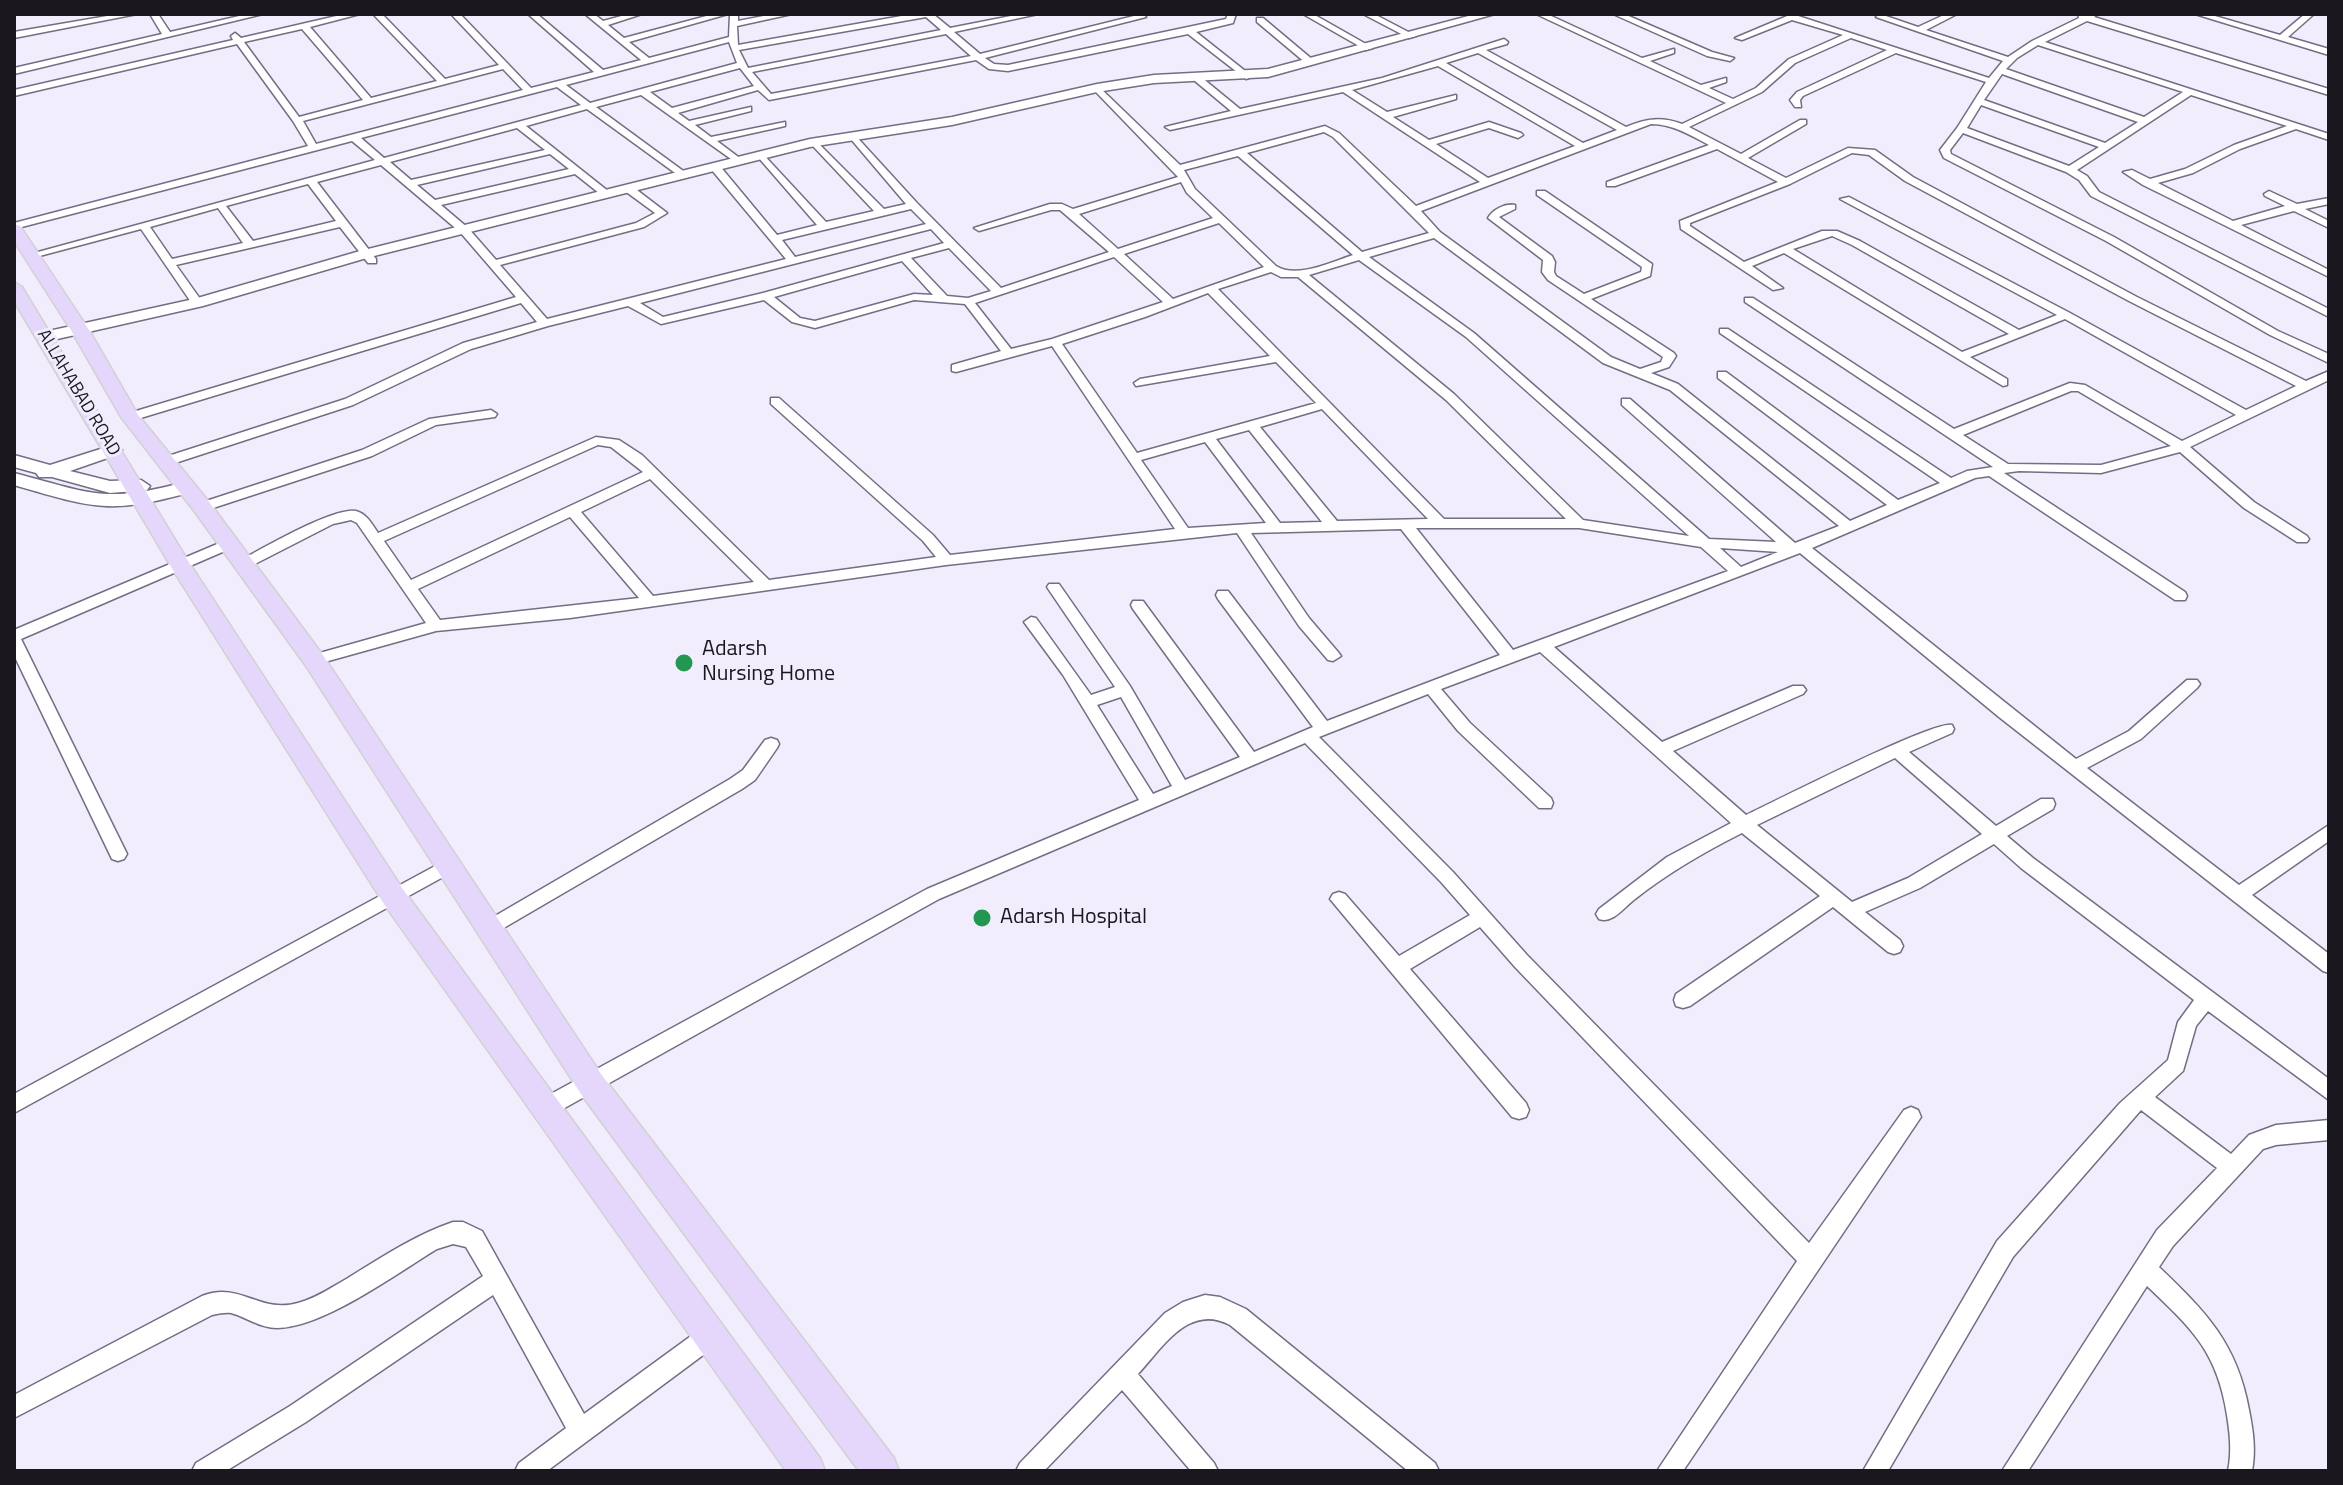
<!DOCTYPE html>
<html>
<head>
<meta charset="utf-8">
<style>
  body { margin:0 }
  #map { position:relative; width:2343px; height:1485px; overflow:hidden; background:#f2edfc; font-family:"Titillium Web",sans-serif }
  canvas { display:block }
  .frame { position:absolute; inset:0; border:16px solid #1a171f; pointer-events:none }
</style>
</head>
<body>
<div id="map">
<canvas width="2343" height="1485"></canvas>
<div class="frame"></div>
</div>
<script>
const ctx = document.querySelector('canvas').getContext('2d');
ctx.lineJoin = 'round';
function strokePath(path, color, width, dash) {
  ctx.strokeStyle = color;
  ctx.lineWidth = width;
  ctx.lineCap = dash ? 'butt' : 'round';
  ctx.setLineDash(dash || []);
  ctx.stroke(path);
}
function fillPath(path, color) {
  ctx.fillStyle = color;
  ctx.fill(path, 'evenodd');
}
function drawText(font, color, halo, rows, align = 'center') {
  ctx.font = font + ' "Titillium Web",sans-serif';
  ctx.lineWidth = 6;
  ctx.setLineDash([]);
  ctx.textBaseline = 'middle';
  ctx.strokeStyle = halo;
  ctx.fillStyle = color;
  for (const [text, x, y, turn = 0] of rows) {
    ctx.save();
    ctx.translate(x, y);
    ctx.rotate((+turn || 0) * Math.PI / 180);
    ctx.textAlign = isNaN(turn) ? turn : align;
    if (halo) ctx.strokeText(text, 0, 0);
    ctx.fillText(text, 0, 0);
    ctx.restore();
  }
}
const street = new Path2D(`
  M119,14H137L14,38V32Z
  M150,14H158L170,32L248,14H263L14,74V68L162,34Z
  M345,14H360L310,27L371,98L437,81L373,14H382L445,79L499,65L451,14H460L531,88L594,72L528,14H537L603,70L641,60L585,14H594L603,21L629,14H642L608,25L624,38L714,14H728L629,42L649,58L729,37L730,14H738V21L774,14H792L737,26L738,45L913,14H933L950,28L1021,14H1038L954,32L980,54L1142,14L1146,17L985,58L994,64L1008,65L1226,19L1228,14H1236L1233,23L1196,32L1249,74V78L1246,79L1188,34L1008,71L989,69L976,60L769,100L758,90L678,113L689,121L751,107V111L695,125L711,137L785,122V126L717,141L741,159L743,161L738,164L641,95L596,107L686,173V177L682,178L587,109L526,126L613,195L604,197L575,174L441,205L468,228L496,260L636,223L655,213L625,191V187H633L667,213L644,227L500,265L547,319L786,259L711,169V165H719L777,235L817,225L758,157V153L761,152L826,222L874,211L811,144L809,142L814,139L884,209L906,204L850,138L848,136L853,133L917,203L1001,288L1109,252L1060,210H1051L979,231L974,228L1050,204H1062L1073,209L1178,177L1094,90L1092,88L1097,85L1180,165L1325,126L1339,133L1416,206L1480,182L1343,92L1170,130L1165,127L1231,111L1195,81V77H1201L1240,109L1382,78L1504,39L1508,42L1507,44L1486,50L1626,127C1646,119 1660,116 1682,124L1726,103L1536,14H1547L1642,58L1674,49V53L1650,61L1701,85L1726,78V82L1709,88L1733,99L1756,88L1789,59L1843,35L1792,20L1742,40L1735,38L1792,14L1989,78L2003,61L1876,17L1880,14L1918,27L1946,14H1957L1926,30L2008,57L2032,41L2079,18L2078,14H2098L2094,17L2329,89V95L2087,21L2045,42L2329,134V140L2296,129L2240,149L2193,173L2158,183L2233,221L2285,206L2265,196L2264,194L2269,191L2297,204L2329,198V204L2305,209L2329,221V228L2294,211L2241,225L2329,270V277L2143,185L2123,172L2132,170L2150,179L2185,169L2234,145L2287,126L2191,95L2077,170L2087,176L2099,192L2329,309V317L2091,196L2079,180L2066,172L1963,133L1950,150L1951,154L2114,237L2278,331L2329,354V363L2270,335L2106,241L1944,158L1940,150L1957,128L1986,82L1896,53L1803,96L1800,100L1801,107H1795L1790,100L1797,92L1887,50L1851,38L1795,63L1762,92L1689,127L1741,154L1800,120H1806V124L1748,158L1786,178L1848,148L1875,150L1913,177L2137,297L2306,381L2329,371V380L2190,447L2254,502L2307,536L2309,539L2307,542H2297L2244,508L2180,452L2101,473L2019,471L2004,473L2185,592L2187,596L2185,600H2175L1989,476L1975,478L1812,548L2076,759L2129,731L2187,680H2197L2200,684L2197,688L2141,739L2087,768L2239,885L2329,825V841L2252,895L2329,954V973L2323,971L1999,717L1800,553L1554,647L1662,742L1793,686H1803L1806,690L1803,694L1673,751L1746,815C1774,802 1934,720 1952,725L1954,729L1952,733L1909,752L1996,826L2041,799H2053L2055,804L2053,809L2007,836L2033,858L2329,1079V1100L2208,1011L2196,1026L2183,1071L2155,1097L2231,1154L2249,1135L2276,1125L2329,1120V1140L2276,1145L2263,1149L2173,1246L2159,1267C2206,1312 2237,1343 2249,1410C2253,1430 2256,1450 2252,1471H2228C2232,1452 2230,1434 2227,1415C2217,1351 2192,1329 2147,1286L2028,1471H2002L2157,1230L2217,1168L2141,1110L2013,1257L1888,1471H1863L1997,1241L2120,1103L2168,1060L2178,1022L2194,1000L2021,868L1994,844L1920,888L1865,912L1900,940L1903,946L1900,952L1894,954L1888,952L1833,907L1690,1006L1683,1008L1676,1006L1674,1000L1676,994L1820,896L1742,833C1704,852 1668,873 1635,899C1624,907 1613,924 1599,919L1596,914L1599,909L1667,857L1731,823L1540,652L1441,689L1470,723L1551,798L1553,803L1551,808H1539L1458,731L1428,694L1319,737L1453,872L1527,955L1809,1243L1904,1110L1911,1107L1918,1110L1921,1117L1683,1471H1657L1797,1261L1515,967L1480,927L1410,969L1526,1103L1529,1110L1526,1117L1519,1119L1512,1117L1330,899L1333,894L1339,892L1345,894L1399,956L1470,915L1441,882L1305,743L939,899L552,1115L545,1117L538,1115L535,1108L538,1101L927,889L1139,800L1063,675L1024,622L1031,617L1036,618L1091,695L1115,687L1049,590L1047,587L1049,584H1059L1130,686L1185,780L1240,757L1133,609L1131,605L1133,601H1143L1254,752L1313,727L1218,599L1216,595L1218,591H1228L1327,721L1500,655L1401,529L1251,533L1309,618L1338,652L1341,656L1333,661L1328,660L1299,626L1237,533L946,565L570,618L436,631L314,665L309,664L306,660L309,656L426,623L357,523L351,520L333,524L249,567H239L237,564L239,561C262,549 333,507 356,511C367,514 372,524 378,533L596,437L619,440L642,455L769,580L936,557L923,541L771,404V398H779L933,535L950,555L1175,529L1052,346L956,372L952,371V365L1001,351L965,304L914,300L815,328L792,322L764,300L661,324L628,306L548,326L471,349L353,405L169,465H159V459L345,399L463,343L537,322L521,303L134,420H126L124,417L126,414L516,297L460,232L381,165L317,182L376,259V263H368L340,227L176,265L203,303L197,306L193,305L141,229L32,258L27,255L375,160L352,141L14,229V223L308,146L293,121L237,44L14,96V90L233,40L231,36L235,33L241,38ZM926,17L941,30L748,68L739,50ZM302,29L363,100L299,117L244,42ZM946,34L971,56L771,94L752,72ZM729,42L737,63L590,103L566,85ZM2038,45L2183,92L2144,117L2006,69L2017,58ZM1478,53L1617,130L1583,143L1446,63ZM1438,66L1575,146L1488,178L1436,144L1489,128L1518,138L1523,135L1521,133L1489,122L1429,140L1393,117L1456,99V95L1387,112L1352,90ZM740,68L754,86L672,108L650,92ZM503,69L523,90L316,144L303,121ZM2002,74L2138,122L2105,143L1984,100ZM557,87L581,105L384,158L361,138ZM1981,105L2099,147L2069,166L1967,128ZM1651,124C1673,124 1690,135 1709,145L1607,182V186H1615L1717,149L1778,182L1680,221L1681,229L1773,290L1783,288L1752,266L1784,253L2003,386L2007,385V379L1970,357L2065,319L2236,415L2182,441L2085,385L2070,383L1954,429L1753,298H1745V302L1993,467L1967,471L1951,478L1728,329H1720V333L1940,483L1898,500L1726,372H1718V378L1887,505L1850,521L1678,384L1651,373L1669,367L1676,356L1674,353L1591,299L1650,276L1652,264L1545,191H1537V195L1642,267L1641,272L1584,294L1556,276L1554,272L1555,262L1552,256L1499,217L1515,209V205C1505,203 1492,210 1488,218L1543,260L1542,272L1548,280L1663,357L1661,362L1640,369L1611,357L1440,232L1421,211ZM517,128L545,150L411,180L390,162ZM1324,132L1333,137L1429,233L1362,252L1247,153ZM1852,153L1869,155L1905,181L2129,301L2296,386L2246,410L2070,313L1849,197L1840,199L2057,315L2019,330L1860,241L1837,231H1822L1744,262L1690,226V223L1790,184ZM550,154L569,169L435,200L417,185ZM1238,156L1353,255C1331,262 1297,279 1276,266L1195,189L1184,170ZM1181,182L1187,193L1213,218L1118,249L1079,214ZM308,184L336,221L253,241L226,206ZM218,208L243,243L172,259L150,227ZM911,209L926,224L795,257L782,240ZM1219,223L1264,267L1173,299L1124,254ZM931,229L944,243L763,293L663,317L640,303ZM1832,236L1852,245L2009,334L1962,352L1793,249ZM1434,238L1603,363L1670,390L1839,526L1795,543L1630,399H1622V405L1776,542L1709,539L1474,333L1369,257ZM949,248L991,291L968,298L947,296L911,258ZM1114,257L1163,302L1052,339L1011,349L975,303ZM1359,260L1466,337L1689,536L1583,520L1454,394L1309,275ZM902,261L933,295L914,294L815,321L800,318L774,297ZM1271,272L1281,277H1298L1446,400L1566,519H1444L1218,289ZM1208,293L1270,356L1140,379L1134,383L1136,386L1276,362L1316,403L1137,453L1062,344L1145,317ZM2071,391H2078L2171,446L2101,465L2008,464L1963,435ZM1322,409L1428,519L1337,521L1260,427ZM1249,430L1322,522L1280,523L1216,439ZM1205,442L1266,523L1188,528L1141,460ZM598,445L611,447L643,472L411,580L384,541ZM650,479L754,582L653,596L581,512ZM570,517L639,598L440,620L418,589ZM1416,528H1579L1701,547L1728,571L1513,650ZM1720,548L1778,552L1741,567ZM1121,697L1172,786L1153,794L1097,705ZM1895,758L1982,834L1908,878L1852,902L1757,825Z
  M1303,14H1313L1373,48L1366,50Z
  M1363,14H1374L1416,36L1409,38Z
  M1613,14H1624L1712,52L1734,58L1730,61L1707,56Z
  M2195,14H2208L2280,35L2305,14H2314L2288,37L2329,49V55Z
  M1257,18H1263L1313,60V64H1307L1257,22Z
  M491,410L497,414L495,417L436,425L372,456L207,510L202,511L195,507L197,504L362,450L429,419Z
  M229,539L234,541L236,544L234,547L21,639L127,854L124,859L118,861L112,859L14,655V630Z
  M771,738L777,740L779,744L777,748L755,780L742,789L495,933L489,936L483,933L480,928L483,923L730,779L743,770L765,740Z
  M448,859L454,861L457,866L454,871L14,1113V1094Z
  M453,1222H463L482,1231L584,1414L702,1328L710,1325L718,1328L721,1336L718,1344L547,1471H515L519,1463L566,1428L493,1295L306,1422L226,1471H192L196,1463L290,1406L483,1276L466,1247L453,1244L437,1249C397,1273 323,1328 277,1328C260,1328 246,1317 231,1313C226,1312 217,1314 212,1315L14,1418V1395L202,1296C240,1281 259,1314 298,1303C317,1298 332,1287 348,1278C382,1257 415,1235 453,1222Z
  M1205,1295L1220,1297L1246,1309L1435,1463L1439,1471H1408L1230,1325C1189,1303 1163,1347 1138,1374L1214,1463L1218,1471H1191L1122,1390L1044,1471H1016L1020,1463L1165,1313L1183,1302Z`);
const secondary = new Path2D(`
  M1476,14H1495L1268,77L1154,83L1097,92L952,125L810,147L370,257L203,306L44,342L36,337L44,332L194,299L360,251L810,139L952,117L1097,84L1154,75L1268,69Z
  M113,445L122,450L119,454L70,471L110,481L141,480L150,486L147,490L110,493L52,477H39L36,473L14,467V455L50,465Z
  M14,473C91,493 104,504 185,482L194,488L191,492C110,515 93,508 14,485Z`);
const primary = new Path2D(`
  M14,224L20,226L89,330L138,415L209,502L322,654L601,1074L894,1458L899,1471H859L581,1094L306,666L195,512L121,417L71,330L14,241Z
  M14,282L22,287L188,561L402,888L820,1458L825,1471H786L384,904L173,570L14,301Z`);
strokePath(street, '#756d83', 3);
strokePath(secondary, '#756d83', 3);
strokePath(primary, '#d1d1d2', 3);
fillPath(street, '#fff');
fillPath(secondary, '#fff');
fillPath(primary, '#e5d6fc');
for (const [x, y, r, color] of [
  [684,663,10,"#239752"],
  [982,918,10,"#239752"]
]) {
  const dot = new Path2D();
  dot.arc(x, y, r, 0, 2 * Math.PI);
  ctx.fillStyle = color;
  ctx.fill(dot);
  strokePath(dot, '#f2edfc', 3);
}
drawText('18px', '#1a171f', '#f2edfc', [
  ["ALLAHABAD ROAD",78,393,59]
]);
drawText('22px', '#1a171f', '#f2edfc', [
  ["Adarsh",702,650],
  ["Nursing Home",702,675],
  ["Adarsh Hospital",1000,918]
], 'left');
</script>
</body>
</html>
